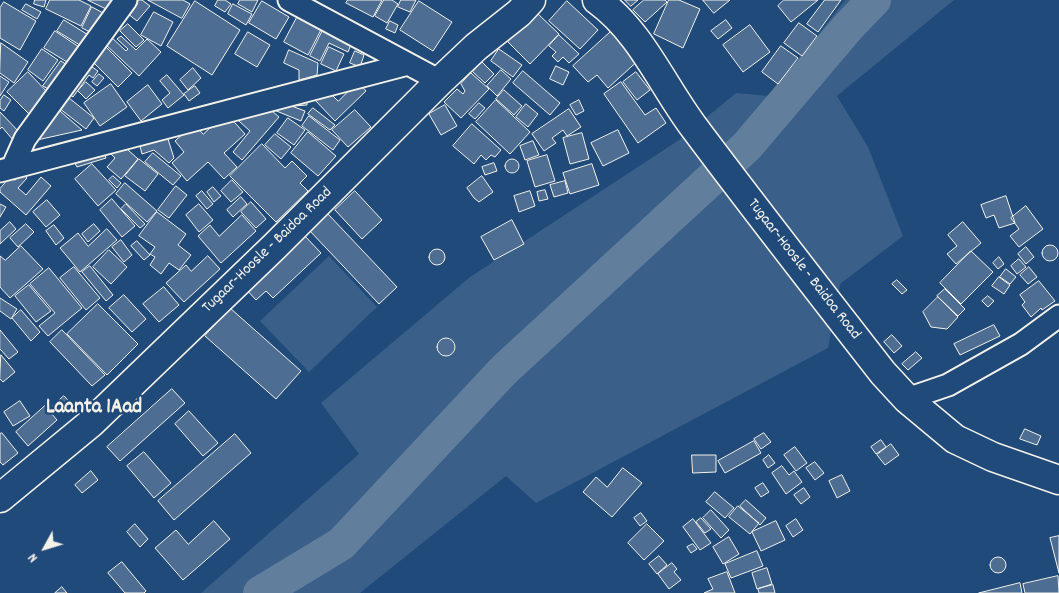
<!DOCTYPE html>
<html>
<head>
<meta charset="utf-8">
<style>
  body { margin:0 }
  #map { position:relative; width:1059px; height:593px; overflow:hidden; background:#1f4a7a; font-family:Dekko,sans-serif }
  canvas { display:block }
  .north { position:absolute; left:20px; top:523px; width:50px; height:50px; -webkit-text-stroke:4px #1f4a7a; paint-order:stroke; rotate:231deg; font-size:14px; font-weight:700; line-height:20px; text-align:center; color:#f4f1e8 }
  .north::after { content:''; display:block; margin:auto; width:18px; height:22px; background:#f4f1e8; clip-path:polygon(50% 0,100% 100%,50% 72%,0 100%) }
</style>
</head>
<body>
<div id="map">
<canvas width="1059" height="593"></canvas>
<div class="north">N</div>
</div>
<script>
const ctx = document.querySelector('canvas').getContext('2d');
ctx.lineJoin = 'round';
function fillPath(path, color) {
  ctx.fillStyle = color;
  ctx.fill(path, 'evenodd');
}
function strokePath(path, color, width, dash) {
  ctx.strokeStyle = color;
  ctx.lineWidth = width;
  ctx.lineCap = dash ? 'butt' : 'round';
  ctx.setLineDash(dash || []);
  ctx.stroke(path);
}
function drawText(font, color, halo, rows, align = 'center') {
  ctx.font = font + ' Dekko,sans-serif';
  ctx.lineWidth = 4.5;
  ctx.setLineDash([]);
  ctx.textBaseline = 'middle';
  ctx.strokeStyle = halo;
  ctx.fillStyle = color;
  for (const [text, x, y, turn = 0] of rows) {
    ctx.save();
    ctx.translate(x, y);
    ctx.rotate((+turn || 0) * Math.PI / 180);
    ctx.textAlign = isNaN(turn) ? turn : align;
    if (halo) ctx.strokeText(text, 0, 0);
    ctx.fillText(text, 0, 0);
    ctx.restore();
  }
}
fillPath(new Path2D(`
  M845,0H954L837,96L868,147L903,236L840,284L828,348L536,503L506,476L360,593H201L359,454L321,403L470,277L679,140L736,93L770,96Z
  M329,256L377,307L309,372L260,321Z`), '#3a5f88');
strokePath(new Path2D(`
  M260,593L341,544L504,370L747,146L848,27L874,0`), '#627e9d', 34);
const building = new Path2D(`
  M35,0H46L44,7L34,4Z
  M50,0H79L91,6L81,26L46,9Z
  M88,0H112L107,9Z
  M129,0H142L150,6L137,21L122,9Z
  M148,0H183L190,4L182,18Z
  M218,0H225L231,4L225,12L215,6Z
  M240,0H258L252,12L238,4Z
  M348,0H382L373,17L346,3Z
  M384,0H392L398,4L387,23L375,16Z
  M401,0H416L410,12L398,7Z
  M625,0H638L631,6Z
  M644,0H665L667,2L645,22L633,10Z
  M669,0H679L700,9L683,48L654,34Z
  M703,0H730L714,13Z
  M784,0H818L791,22L778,6Z
  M825,0H841L818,32L807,24Z
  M195,1L240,30L212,75L167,46Z
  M262,1L289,17L276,39L249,23Z
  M419,1L452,22L433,51L400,30Z
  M567,1L598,30L580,49L549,21Z
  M4,2L36,21L20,50L0,38V8Z
  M26,4L41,12L37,19L22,10Z
  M233,4L252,14L246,25L228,14Z
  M92,7L105,14L94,34L82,28Z
  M301,10L325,22L308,55L284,42Z
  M154,12L173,22L161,46L141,35Z
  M536,12L559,34L530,64L508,42Z
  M64,20L90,36L83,47L57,31Z
  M726,20L732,28L718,39L711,31Z
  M390,21L398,25L395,33L386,29Z
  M799,23L817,36L802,56L784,43Z
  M128,24L144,40L136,47L120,31Z
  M326,24L354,37L348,52L329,43L320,61L310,56Z
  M750,25L770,52L743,72L723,45Z
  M615,28L642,57L608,88L597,75L588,82L573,66Z
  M55,31L82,49L72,65L44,48Z
  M248,32L270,45L257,67L235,54Z
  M109,35L126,51L128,49L117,39L121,36L136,50L147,39L161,52L139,76L103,42Z
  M559,35L579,54L569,63L563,57L558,62L552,56L556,52L549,46Z
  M1,43L28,62L14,83L0,73Z
  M103,44L132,73L118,87L89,58Z
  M781,46L798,58L778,84L762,72Z
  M329,47L344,54L336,71L321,64Z
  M42,49L58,60L43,81L28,70Z
  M499,49L522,65L513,77L491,61Z
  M289,50L318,63L317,75L299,80V70L284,63Z
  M355,51L364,55L360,67L350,63Z
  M61,61L70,67L53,92L43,86Z
  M85,62L98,71L93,78L89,75L73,97L64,91Z
  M482,62L494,74L485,83L473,72Z
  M556,66L569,72L563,85L550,79Z
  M193,68L201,78L188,90L180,80Z
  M501,70L511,79L497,96L487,86Z
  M523,71L560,103L550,115L513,83Z
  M28,72L51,96L31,116L7,92Z
  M636,72L650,90L637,100L623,82Z
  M471,73L489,89L461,118L444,102L457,89L463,94L465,91L461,84Z
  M99,74L104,78L97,86L92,82Z
  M167,75L184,95L168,108L162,100L170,93L160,81Z
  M0,76L9,82L0,96Z
  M86,82L95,90L86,99L78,91Z
  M358,82L366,91L335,121L310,95L326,89L338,101Z
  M621,82L645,115L656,108L666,123L638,143L604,94Z
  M111,84L127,107L100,126L84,103Z
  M148,85L162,104L141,121L127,102Z
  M195,86L200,93L189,101L184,94Z
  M504,90L522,106L514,115L496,99Z
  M64,94L94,118L86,129L55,105Z
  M4,95L11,100L4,111L0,108V101Z
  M307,99V105L294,106V100Z
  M496,100L530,132L510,154L476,122Z
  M579,100L584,111L576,115L570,105Z
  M278,101L305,111L301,121L274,110Z
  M479,103L485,108L475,119L469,114Z
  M526,104L538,114L528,127L516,117Z
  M53,105L82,130L37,140Z
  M445,105L457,126L441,135L429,114Z
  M266,106L279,117L242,160L233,152L250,131L230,113Z
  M313,108L335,125L330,130L308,114Z
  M569,109L581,127L567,136L563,130L552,138L556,143L544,151L532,134Z
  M355,110L371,127L348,147L332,130Z
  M0,112L20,133L13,140L2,127L0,129Z
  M226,113L245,134L224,153L237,167L224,179L208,162L187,181L172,163L184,152L175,141L194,124L203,134Z
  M309,116L340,140L333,150L302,126Z
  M288,118L305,130L294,145L277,133Z
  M472,124L501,150L495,157L491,155L486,160L481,155L474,164L453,146Z
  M618,130L629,153L603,166L591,143Z
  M308,132L336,156L318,176L291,153Z
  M582,133L589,159L570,164L563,138Z
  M275,134L291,147L281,159L265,145Z
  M167,136L174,158L169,163L154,150L142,154L140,146Z
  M117,140L138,159L121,179L107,167L115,158L108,151Z
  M533,141L539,155L525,160L520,146Z
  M262,144L285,168L292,161L307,176L300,183L308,191L276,222L230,176Z
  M103,149L106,158L77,167L72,158Z
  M153,153L181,176L173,185L145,162Z
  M547,155L555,181L535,187L527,161Z
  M139,159L158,174L145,191L125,176Z
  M505 166a7 7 0 1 1 14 0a7 7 0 1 1-14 0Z
  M494,163L497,171L485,175L482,167Z
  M92,164L116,190L98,206L75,179Z
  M592,164L599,185L570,194L563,173Z
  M17,169L27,178L18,188L26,195L41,177L51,186L26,215L0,192V189Z
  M113,176L121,183L117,188L109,180Z
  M482,176L493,192L479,202L474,198L467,188Z
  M232,180L243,192L231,202L221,191Z
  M565,181L568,193L554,197L550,185Z
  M125,183L157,211L147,222L116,194Z
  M176,186L187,195L169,218L158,210Z
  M213,187L221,196L214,202L207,192Z
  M545,190L548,199L539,201L537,192Z
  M202,191L213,204L207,209L196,196Z
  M355,191L382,220L362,239L335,210Z
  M530,191L535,206L519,212L514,196Z
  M1006,196L1015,223L999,228L994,215L986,218L981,205Z
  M241,197L247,204L233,217L227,210Z
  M112,199L135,226L122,237L100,210Z
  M47,200L60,215L46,227L33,212Z
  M251,202L266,219L256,228L241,212Z
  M0,204L6,207L0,217Z
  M126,204L145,224L140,228L121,209Z
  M199,204L213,220L199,232L186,215Z
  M1026,206L1043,229L1019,247L1010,236L1019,229L1011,218Z
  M157,212L186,234L178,245L191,255L179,270L169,263L161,274L150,265L155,257L150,254L155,247L139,236Z
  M327,213L397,287L379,304L309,230Z
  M242,215L256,231L221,263L198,236L210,225L219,236Z
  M512,220L524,244L494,260L481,237Z
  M10,222L16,229L0,244V231Z
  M963,222L981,243L956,264L947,254L957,246L948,235Z
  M26,224L34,232L18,247L10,238Z
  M94,224L100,231L88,242L82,234Z
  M54,225L64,238L56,245L46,231Z
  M107,229L117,240L80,272L60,248L78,233L88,246Z
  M303,234L321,253L273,298L266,291L256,300L245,288Z
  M121,240L132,255L124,262L112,247Z
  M137,241L150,255L144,260L131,246Z
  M1042 253a8 8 0 1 1 16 0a8 8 0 1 1-16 0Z
  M21,246L43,269L10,298L0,287V256L5,260Z
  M1026,247L1034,257L1026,264L1018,254Z
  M429 257a8 8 0 1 1 16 0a8 8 0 1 1-16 0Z
  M109,250L127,267L111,284L93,267Z
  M971,251L993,272L961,304L940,283Z
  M208,256L220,269L184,302L166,283L186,265L191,271Z
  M999,257L1004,264L998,269L993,263Z
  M1019,259L1026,267L1017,274L1011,266Z
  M90,266L113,295L106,301L82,272Z
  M74,267L100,298L86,310L60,278Z
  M1029,267L1037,277L1028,284L1020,275Z
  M49,268L82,308L48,336L39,326L55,313L30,284Z
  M1006,269L1016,277L1010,284L1000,277Z
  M999,277L1010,285L1004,294L992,286Z
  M897,280L907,290L902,294L892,284Z
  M1039,281L1055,301L1042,310L1041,308L1031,317L1022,305L1025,302L1020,295Z
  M29,285L51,311L36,322L15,296Z
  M164,287L179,305L159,322L143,304Z
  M945,289L965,309L958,316L937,296Z
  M124,295L146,319L132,332L109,308Z
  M988,296L994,301L988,307L982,301Z
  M938,297L958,317L947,329L931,327L923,312Z
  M0,298L17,309L11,319L0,311Z
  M98,304L138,344L107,375L67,334Z
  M230,308L301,371L276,399L205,336Z
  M21,310L40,332L31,341L12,318Z
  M994,325L1000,336L960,355L954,344Z
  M0,330L18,352L9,359L0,349Z
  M62,330L105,375L92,386L50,342Z
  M892,335L902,346L894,353L884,342Z
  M437 347a9 9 0 1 1 18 0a9 9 0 1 1-18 0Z
  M916,352L922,358L908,370L902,364Z
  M1,355L15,372L3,382L0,379Z
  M172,389L185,403L120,461L107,447Z
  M64,396L70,402L58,412L53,406Z
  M20,401L30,416L13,426L4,412Z
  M45,406L57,420L28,446L16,432Z
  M189,411L218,443L203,456L175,424Z
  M1025,429L1041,436L1037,445L1020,439Z
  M2,433L18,453L3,465L0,462V434Z
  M764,433L771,442L761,449L754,439Z
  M235,434L251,453L174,520L158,501Z
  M881,440L886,447L876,454L871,447Z
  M754,441L761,453L725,473L718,461Z
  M891,444L899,455L885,465L877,455Z
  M795,447L807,463L796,471L784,455Z
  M144,452L171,483L154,498L127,466Z
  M692,455H716V472L693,473Z
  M769,455L775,463L768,468L763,460Z
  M815,462L824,473L815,480L806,468Z
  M782,466L789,475L794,471L802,482L786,494L772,473Z
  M623,468L642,483L612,517L583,492L596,477L607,487Z
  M91,471L98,480L82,493L75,485Z
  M842,475L850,491L837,498L829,481Z
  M763,483L769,492L761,497L755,488Z
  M804,488L810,497L801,504L794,495Z
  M715,492L734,508L725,518L706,502Z
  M746,500L766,518L760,525L740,506Z
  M738,506L759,523L750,534L729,517Z
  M711,510L729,530L721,538L703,518Z
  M641,513L647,521L640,526L634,518Z
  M701,518L711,529L705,533L696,522Z
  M693,519L711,543L700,550L683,527Z
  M796,519L803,530L793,537L786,526Z
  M214,521L230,539L183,580L155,548L176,530L188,544Z
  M776,521L785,540L761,551L752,532Z
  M135,524L148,539L140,547L127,532Z
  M647,524L664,541L644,560L628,543Z
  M1059,536V573L1050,538Z
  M729,537L739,554L723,564L713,547Z
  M693,544L697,549L691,553L687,547Z
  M757,551L763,566L731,578L725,564Z
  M659,556L667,565L657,574L649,564Z
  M990 565a8 8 0 1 1 16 0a8 8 0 1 1-16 0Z
  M122,562L146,591L144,593H125L108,573Z
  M672,563L677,569L674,572L681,580L669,589L658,574Z
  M767,568L772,584L757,589L752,573Z
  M727,572L735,593H704L713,589L708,579Z
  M1058,576L1059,593H1025L1023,584Z
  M1020,583L1022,593H979Z
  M773,585L775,593H759L758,589Z
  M62,587L67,593H55Z`);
fillPath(building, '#4d6e92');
strokePath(building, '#f4f1e8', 1);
const street = new Path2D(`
  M289,0L440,81
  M12,168L25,139L126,0
  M0,171L408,64
  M907,399L948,385L1021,344L1059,316`);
const secondary = new Path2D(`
  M597,0C641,32 661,83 693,126C755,209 819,291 883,373L907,399L955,439L993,457L1059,480
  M0,498L91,423L275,246L440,81L476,47L519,13L531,0`);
strokePath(street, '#f4f1e8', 25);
strokePath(secondary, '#f4f1e8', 31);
strokePath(street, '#1f4a7a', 21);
strokePath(secondary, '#1f4a7a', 28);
drawText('16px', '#f4f1e8', '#1f4a7a', [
  ["Tugaar-Hoosle - Baidoa Road",268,251,-44],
  ["Tugaar-Hoosle - Baidoa Road",803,270,52]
]);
drawText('bold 21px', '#f4f1e8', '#1f4a7a', [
  ["Laanta 1Aad",94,409]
]);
</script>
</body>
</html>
